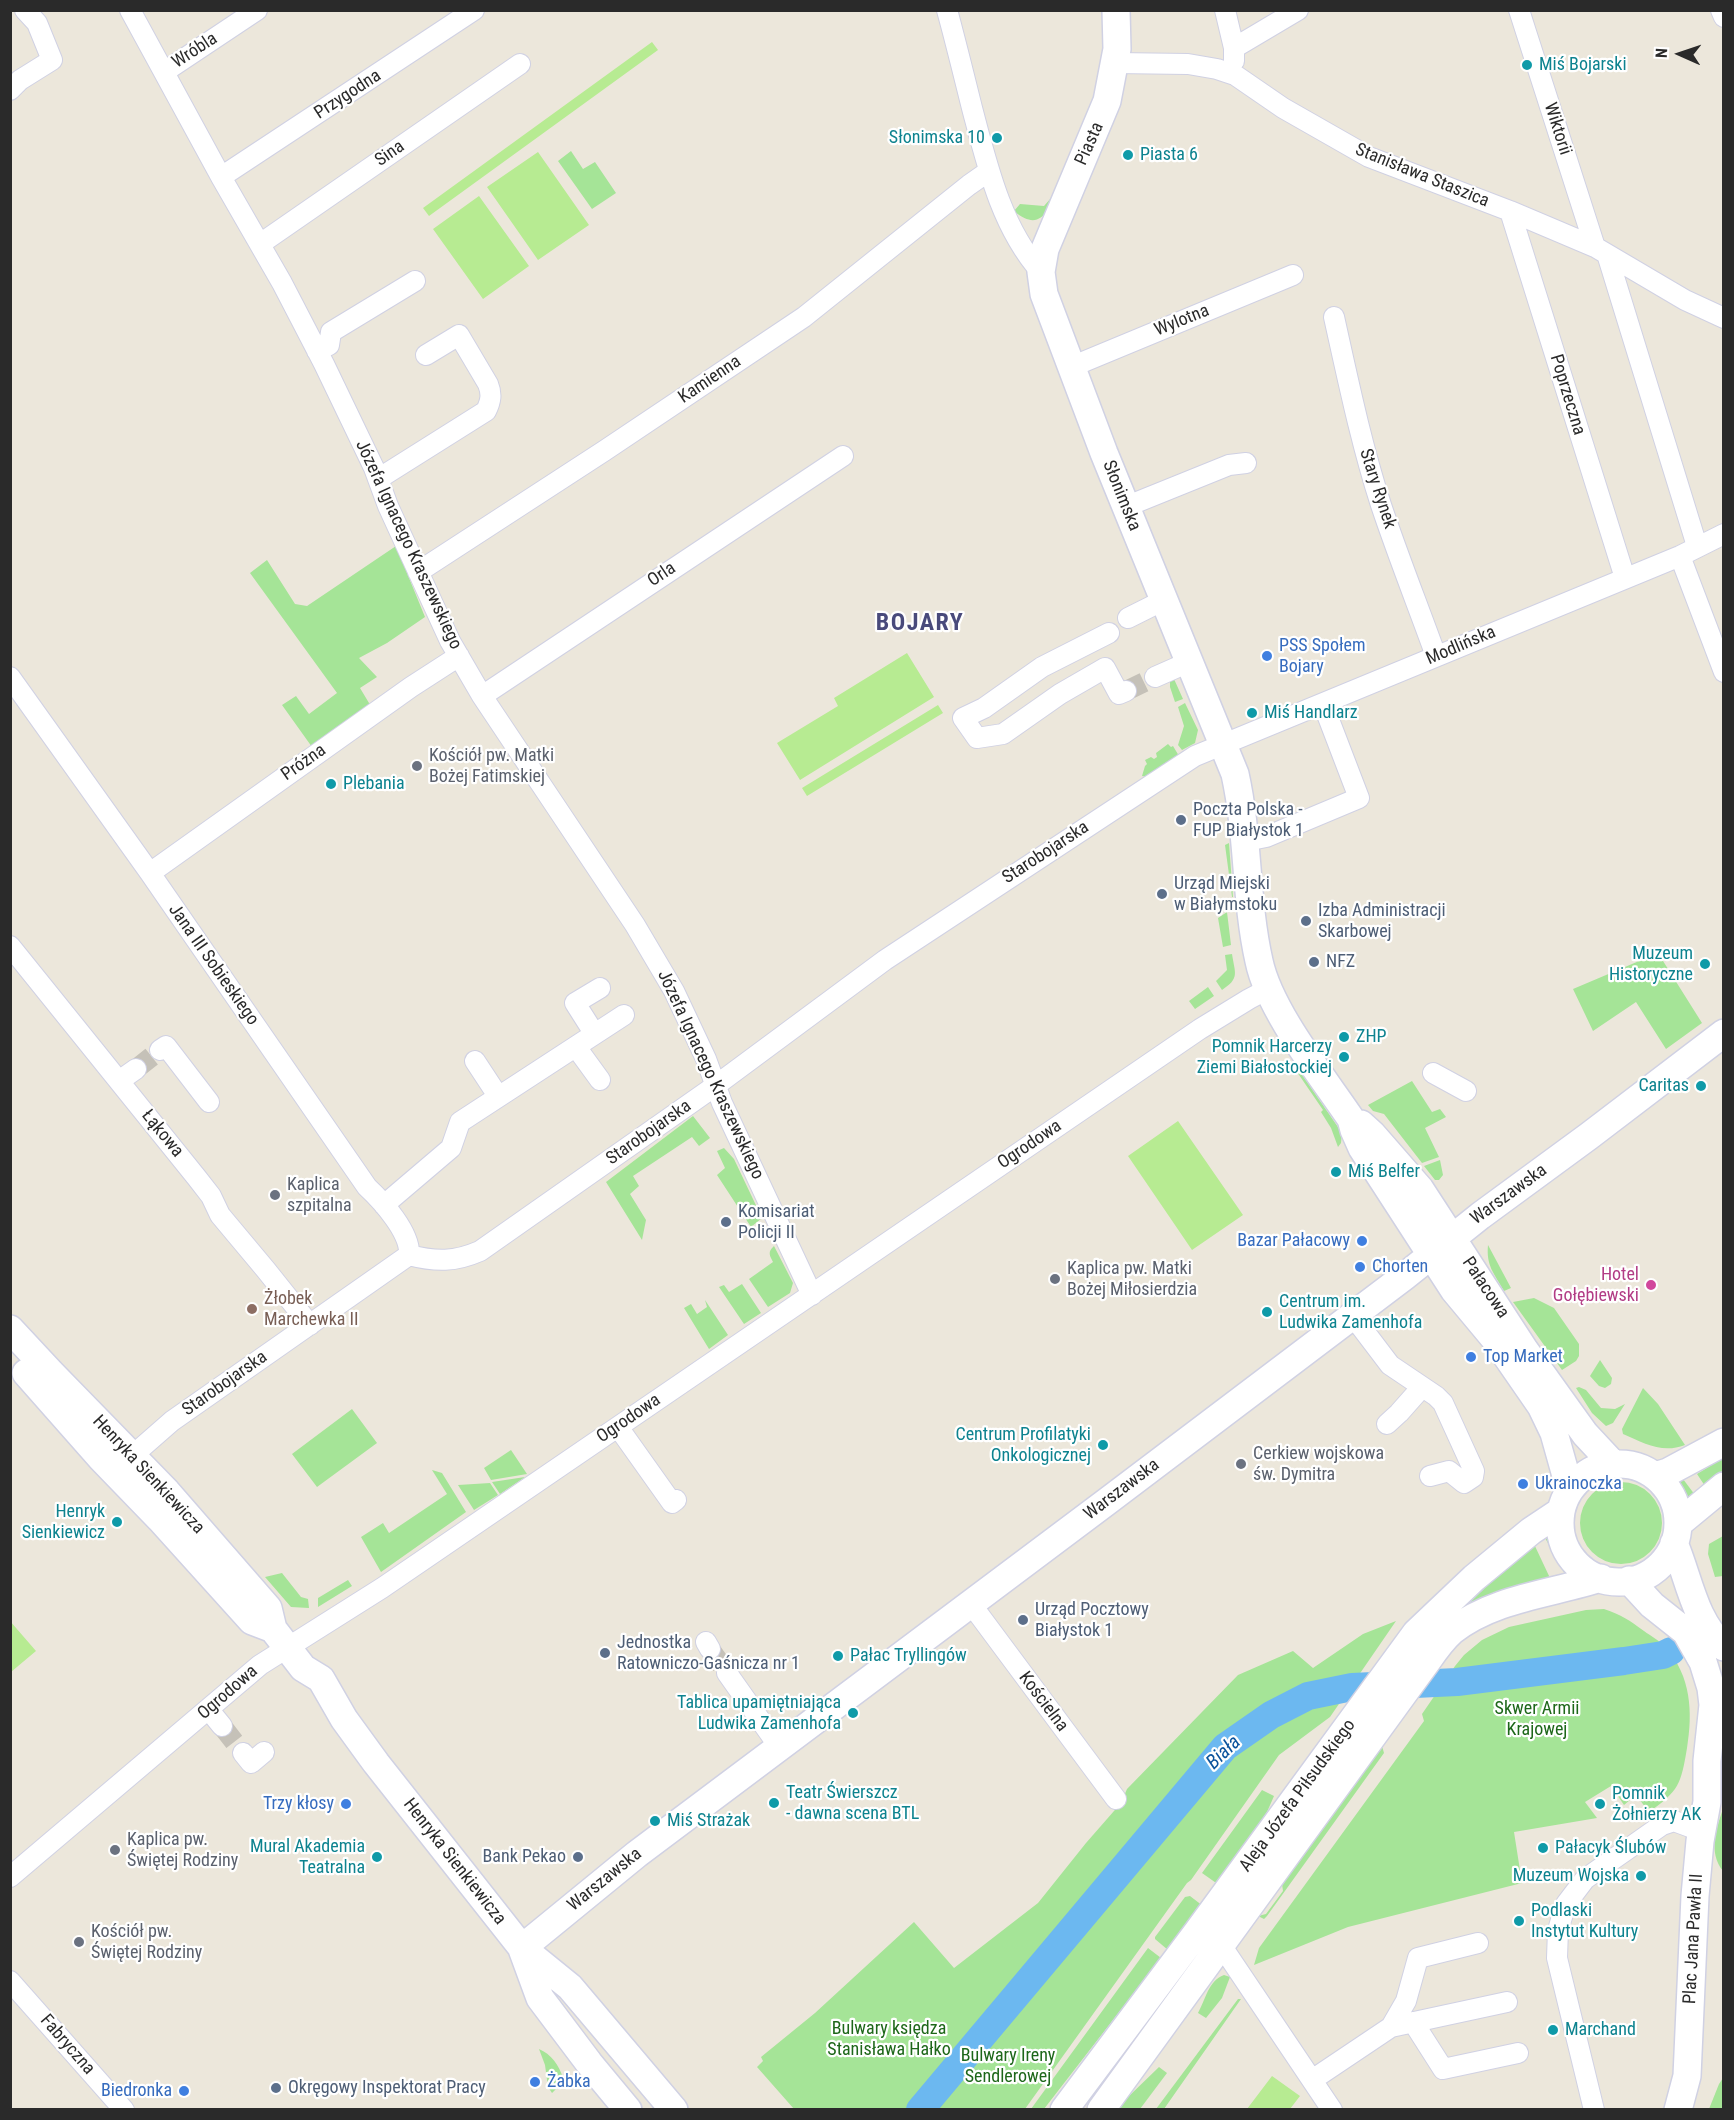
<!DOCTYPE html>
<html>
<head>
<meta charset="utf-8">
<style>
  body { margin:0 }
  #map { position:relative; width:1734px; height:2120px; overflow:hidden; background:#ece7db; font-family:"Roboto Condensed",sans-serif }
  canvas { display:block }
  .frame { position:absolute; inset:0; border:12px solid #2a2a2a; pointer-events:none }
  .north { position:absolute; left:1650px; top:24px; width:60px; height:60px; -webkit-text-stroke:4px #fff; paint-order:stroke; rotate:273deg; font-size:16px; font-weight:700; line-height:24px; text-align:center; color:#2a2a2a }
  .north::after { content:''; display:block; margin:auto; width:21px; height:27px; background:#2a2a2a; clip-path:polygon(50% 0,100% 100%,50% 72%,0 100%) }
</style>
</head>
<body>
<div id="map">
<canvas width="1734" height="2120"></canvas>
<div class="frame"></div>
<div class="north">N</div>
</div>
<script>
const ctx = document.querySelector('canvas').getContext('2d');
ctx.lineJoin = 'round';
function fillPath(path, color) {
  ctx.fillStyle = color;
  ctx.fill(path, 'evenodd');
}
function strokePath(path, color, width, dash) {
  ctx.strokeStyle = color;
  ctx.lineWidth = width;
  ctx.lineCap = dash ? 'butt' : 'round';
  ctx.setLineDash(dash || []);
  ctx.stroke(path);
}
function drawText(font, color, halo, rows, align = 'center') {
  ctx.font = font + ' "Roboto Condensed",sans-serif';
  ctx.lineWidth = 4.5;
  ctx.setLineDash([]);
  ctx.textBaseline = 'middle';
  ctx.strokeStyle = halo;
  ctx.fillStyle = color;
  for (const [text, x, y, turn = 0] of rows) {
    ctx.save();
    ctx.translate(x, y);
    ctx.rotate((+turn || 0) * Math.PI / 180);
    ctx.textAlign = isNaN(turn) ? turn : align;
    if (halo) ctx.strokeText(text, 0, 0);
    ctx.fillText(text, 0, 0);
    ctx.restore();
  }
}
fillPath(new Path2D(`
  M571,151L583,169L595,162L616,193L592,209L558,161Z
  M1058,190C1048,211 1040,233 1014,211L1020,204L1044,206Z
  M396,546L425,617L387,643L359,658L377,677L360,688L375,713L317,754L282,705L296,696L309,714L337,693L250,573L267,560L295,604L307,606Z
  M1174,679L1183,699L1175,702L1170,687V681Z
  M1185,703L1198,730L1195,743L1182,750L1178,745L1184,726L1178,707Z
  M1168,744L1171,747L1173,746L1179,756L1148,777L1142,776L1145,766L1147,764L1145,760L1151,757L1154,759L1157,757L1156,753Z
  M1229,843L1233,897H1232L1225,845Z
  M1227,912L1231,945L1223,947L1218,918Z
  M1658,953L1702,1023L1666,1049L1636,1002L1593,1031L1573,989Z
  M1232,954C1235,974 1240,978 1222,990L1216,981L1227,970L1225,955Z
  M1208,987L1214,996L1195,1009L1189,1001Z
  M1299,1070L1342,1133L1341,1143L1338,1147L1331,1128L1321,1112L1323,1110L1297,1072Z
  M1412,1081L1432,1112L1440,1109L1446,1117L1425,1128L1439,1157L1422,1163L1384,1114L1373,1111L1368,1105Z
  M693,1116L710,1138L699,1146L692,1137L633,1176L639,1186L630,1194L646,1220L642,1240L606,1182Z
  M724,1148L734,1159L762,1218L751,1227L717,1175L725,1168L717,1151Z
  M1440,1160L1443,1175L1439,1180H1435L1424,1166Z
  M1488,1245L1511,1288L1504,1291C1494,1273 1486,1266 1488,1245Z
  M774,1246L793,1283L790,1293L768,1307L749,1279L773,1262C770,1256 767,1252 774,1246Z
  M742,1284L761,1313L744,1324L719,1287L724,1285L729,1292Z
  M1534,1298L1554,1308L1579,1344V1356L1576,1361L1562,1370L1513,1302Z
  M705,1300L728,1335L709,1349L684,1308L691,1304L697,1314L707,1307Z
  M1600,1360L1612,1378L1611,1384L1605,1388L1599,1386L1590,1376Z
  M1579,1387L1586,1390L1601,1408L1615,1409L1625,1404L1613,1423L1606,1426L1592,1413L1576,1388Z
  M1643,1388L1658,1404L1685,1445C1662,1454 1644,1443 1623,1434L1622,1429Z
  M352,1409L377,1443L317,1487L292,1454Z
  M511,1450L527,1474L491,1480L484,1468Z
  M1723,1458V1474L1707,1489L1697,1474Z
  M432,1470L442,1473L466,1512L381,1572L361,1537L383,1523L389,1533L447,1494Z
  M525,1477L500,1494L492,1482Z
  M1683,1479L1698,1499L1687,1511L1680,1489L1675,1482Z
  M1580 1523a41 41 0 1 1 82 0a41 41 0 1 1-82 0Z
  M490,1483L498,1495L474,1510L458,1485Z
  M1555,1524L1562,1549L1577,1574L1566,1576L1544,1536Z
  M1723,1536V1576L1715,1577L1708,1554L1709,1544Z
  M1534,1544L1550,1578L1467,1606L1465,1604Z
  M282,1573L301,1597L308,1599L309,1608L291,1607L265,1577Z
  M348,1580L352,1586L318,1607V1598Z
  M1604,1609C1622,1615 1629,1620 1644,1631C1651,1636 1660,1641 1666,1648C1691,1676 1693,1712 1687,1748C1681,1784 1679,1791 1649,1812L1636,1795L1624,1805L1611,1786L1585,1802L1597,1818L1514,1832L1522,1883L1348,1927L1254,1965L1259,1948L1424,1721L1422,1714L1455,1666L1464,1655L1482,1640L1509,1627L1586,1610Z
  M1396,1621L1330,1717L1279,1755L1191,1880L1187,1883L1025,2109H794L757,2067L763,2061L761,2057L815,2013L914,1922L954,1968L1038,1903L1086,1843L1121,1803L1127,1789L1238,1675L1293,1651L1313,1668L1363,1634Z
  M1382,1746L1384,1753L1267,1916L1264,1919L1258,1916L1266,1914L1283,1891L1282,1884Z
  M1262,1790L1274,1796L1260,1828L1219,1885L1202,1873Z
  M1723,1809V1871C1708,1852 1716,1829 1723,1809Z
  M1190,1896L1203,1906L1168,1950L1155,1939V1937L1185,1897Z
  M1148,1948L1161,1958L1044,2109H1031Z
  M1224,1975L1230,1977L1222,1998L1206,2018L1198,2013C1206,1999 1208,1981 1224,1975Z
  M1238,1999H1241L1164,2109H1156Z
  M539,2049C551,2054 559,2065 563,2078L559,2086L552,2093L548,2087L545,2065Z
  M1159,2067L1167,2073L1140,2109H1118L1126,2099Z
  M1723,2078V2109H1709L1719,2084Z`), '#a5e497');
fillPath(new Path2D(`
  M652,42L658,50L429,216L423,208Z
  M538,152L589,225L538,260L487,187Z
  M479,196L529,266L483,299L433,229Z
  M907,653L934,697L800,780L777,743L838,706L834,698Z
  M938,705L943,713L807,796L802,788Z
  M1178,1121L1243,1215L1192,1250L1128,1156Z
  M10,1621L36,1651L11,1672H10Z
  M1272,2076L1300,2096L1290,2109H1247Z`), '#b7eb92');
strokePath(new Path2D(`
  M920,2110L1225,1747L1271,1715L1308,1696L1352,1687L1457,1682L1624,1661L1663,1655L1671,1651`), '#6cb8f0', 28);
strokePath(new Path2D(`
  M1126,691L1155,677
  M136,1069L160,1050
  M710,1649L727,1673
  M222,1726L243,1753`), '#c5c1b8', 20, [20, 10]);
const street = new Path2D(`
  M130,10L221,177L282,283L324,364L374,468L388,506L450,641L482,696L635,925L674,991L706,1059L722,1103L812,1295
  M947,10C956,43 964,76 972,108C987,165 1001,227 1041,272
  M1225,10L1234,48V61
  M1519,10L1595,247
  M1721,10L1724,17
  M1234,48L1298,10
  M1115,63L1188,64L1217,69L1235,75L1283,108L1369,157L1510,211L1595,247L1685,300L1724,318
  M164,72L257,10
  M10,90L20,80L52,60L37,23L25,10
  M221,177L474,10
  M1510,211L1625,578
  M260,244L520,64
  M1607,254L1697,546
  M1334,317C1348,380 1361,443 1381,505C1398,556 1418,606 1436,656
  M317,351L329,345L331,332L415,281
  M1071,367L1293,275
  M378,479L486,411C491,401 492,394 488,384L459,335L426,355
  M1125,507L1229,465L1246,463
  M1680,556L1724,672
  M418,572L604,451L804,317L969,185L989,171
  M1128,618L1164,600
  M1109,633L1042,667L984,708L963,718L977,738L1003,734L1060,694L1105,668L1119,694L1126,691
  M10,677L150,873L367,1187C382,1201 411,1233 409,1255
  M1155,677L1189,662
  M482,696L843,456
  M1246,841L1266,837L1359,798L1323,704
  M150,873L411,687L459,656
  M10,946L197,1178L211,1196L220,1215L266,1270L310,1325
  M594,1033L575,1003L600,988
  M576,1047L600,1080
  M160,1050L166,1046L209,1102
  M475,1061L498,1096
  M1433,1073L1466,1091
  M119,1081L136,1069
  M384,1205L451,1148L460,1122L624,1015
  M1352,1315L1390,1365L1436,1396L1443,1403L1474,1471L1473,1477L1464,1483L1449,1471L1430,1476
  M1387,1424L1399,1413L1422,1387
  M618,1427L672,1503L676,1500
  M132,1456L172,1421L409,1255C436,1262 455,1262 480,1251L715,1086L885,960L1195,756L1680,556L1724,534
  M971,1604L1116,1799
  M706,1642L710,1649
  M727,1673L780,1748
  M209,1710L222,1726
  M243,1753L251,1763L264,1752
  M10,1877L260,1665L382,1588L1200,1029L1249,999L1268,989
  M1221,1945L1332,2110
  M10,1981L124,2110
  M1413,2022L1443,2069L1518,2053
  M1391,2027L1406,2001L1418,1958L1478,1943
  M1312,2080L1391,2027L1507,2002
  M1594,2110L1557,1958L1558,1930L1566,1904L1585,1879L1662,1825L1674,1821L1701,1831`);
const secondary = new Path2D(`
  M1116,10L1117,49L1107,101L1045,249L1041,272L1044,294L1104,453L1235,774C1249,837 1245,899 1259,961C1269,1010 1322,1076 1351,1119L1354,1130L1362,1148L1454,1290L1494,1338L1541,1406L1554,1433L1570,1490
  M1361,1124L1372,1134L1420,1189L1524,1349L1585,1434L1613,1464
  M10,1329L51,1373L167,1492L268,1608L273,1629L303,1668L321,1679L344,1719L376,1763L522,1948L570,1987L674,2110
  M26,1373L101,1458L160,1519L252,1621L273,1629
  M1560 1523a59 59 0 1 1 118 0a59 59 0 1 1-118 0Z
  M1655,1476L1668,1472L1724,1442
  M1678,1524L1724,1486
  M1674,1543C1689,1578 1694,1621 1724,1647
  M1629,1580L1652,1605L1686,1632L1703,1662L1711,1688L1713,1705L1722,1719
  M522,1948L637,1854L1105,1503L1405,1276L1480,1216L1589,1136L1724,1033
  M522,1949L540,1998L589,2063L628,2110
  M1064,2110L1198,1931L1416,1633L1474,1578L1531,1531L1561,1511
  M1101,2110L1428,1660C1435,1650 1443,1639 1452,1631C1494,1598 1551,1594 1601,1578
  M1678,2110L1687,2076L1695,1896L1700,1841L1707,1802V1761L1713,1705`);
strokePath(street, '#d0d1e3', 22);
strokePath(secondary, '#d0d1e3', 30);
strokePath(street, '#fff', 20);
strokePath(secondary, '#fff', 27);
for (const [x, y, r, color] of [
  [1527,65,6,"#0f9aa8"],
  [997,138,6,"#0f9aa8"],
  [1128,155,6,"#0f9aa8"],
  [1267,656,6,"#3f7fe0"],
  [1252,713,6,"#0f9aa8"],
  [417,766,6,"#6b7280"],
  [331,784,6,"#0f9aa8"],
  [1181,820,6,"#5c6f8a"],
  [1162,894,6,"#5c6f8a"],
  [1306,921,6,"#5c6f8a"],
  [1314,962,6,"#5c6f8a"],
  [1705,964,6,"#0f9aa8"],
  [1344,1037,6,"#0f9aa8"],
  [1344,1057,6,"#0f9aa8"],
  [1701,1086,6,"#0f9aa8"],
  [1336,1172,6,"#0f9aa8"],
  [275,1195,6,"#6b7280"],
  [726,1222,6,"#5c6f8a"],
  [1362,1241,6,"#3f7fe0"],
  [1360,1267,6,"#3f7fe0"],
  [1055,1279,6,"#6b7280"],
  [1651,1285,6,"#d1479c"],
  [252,1309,6,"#8d6e63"],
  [1267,1312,6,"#0f9aa8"],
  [1471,1357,6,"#3f7fe0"],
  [1103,1445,6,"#0f9aa8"],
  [1241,1464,6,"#6b7280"],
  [1523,1484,6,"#3f7fe0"],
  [117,1522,6,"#0f9aa8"],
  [1023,1620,6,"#5c6f8a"],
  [605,1653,6,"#5c6f8a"],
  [838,1656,6,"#0f9aa8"],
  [853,1713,6,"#0f9aa8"],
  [774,1803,6,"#0f9aa8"],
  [346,1804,6,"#3f7fe0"],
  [1600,1804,6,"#0f9aa8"],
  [655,1821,6,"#0f9aa8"],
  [1543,1848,6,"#0f9aa8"],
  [115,1850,6,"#6b7280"],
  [377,1857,6,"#0f9aa8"],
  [578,1857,6,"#5c6f8a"],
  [1641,1876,6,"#0f9aa8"],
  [1519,1921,6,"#0f9aa8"],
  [79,1942,6,"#6b7280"],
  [1553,2030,6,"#0f9aa8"],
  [535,2082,6,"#3f7fe0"],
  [276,2088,6,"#5c6f8a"],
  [184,2091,6,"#3f7fe0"]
]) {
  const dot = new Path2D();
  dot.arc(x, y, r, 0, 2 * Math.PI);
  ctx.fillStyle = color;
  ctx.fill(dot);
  strokePath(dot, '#fff', 2);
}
drawText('18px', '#2a2a2a', '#fff', [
  ["Wróbla",195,51,-33],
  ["Przygodna",348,95,-33],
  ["Wiktorii",1557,129,72],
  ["Piasta",1090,144,-66],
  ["Sina",390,154,-35],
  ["Stanisława Staszica",1422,176,22],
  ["Wylotna",1182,321,-22],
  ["Kamienna",710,380,-34],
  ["Poprzeczna",1567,395,73],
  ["Stary Rynek",1377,489,72],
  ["Słonimska",1121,496,68],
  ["Józefa Ignacego Kraszewskiego",408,545,65],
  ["Orla",662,575,-34],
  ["Modlińska",1461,646,-23],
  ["Próżna",304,763,-35],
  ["Starobojarska",1046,853,-33],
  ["Jana III Sobieskiego",213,965,55],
  ["Józefa Ignacego Kraszewskiego",710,1075,65],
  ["Starobojarska",649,1133,-35],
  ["Łąkowa",162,1134,51],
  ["Ogrodowa",1030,1145,-34],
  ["Warszawska",1509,1195,-36],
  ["Pałacowa",1485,1288,56],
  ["Starobojarska",225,1384,-35],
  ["Ogrodowa",629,1419,-34],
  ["Henryka Sienkiewicza",148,1475,47],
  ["Warszawska",1122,1490,-37],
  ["Ogrodowa",228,1693,-41],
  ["Kościelna",1043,1702,53],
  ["Aleja Józefa Piłsudskiego",1298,1796,-54],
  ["Henryka Sienkiewicza",454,1862,52],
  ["Warszawska",605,1880,-39],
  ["Plac Jana Pawła II",1694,1939,-87],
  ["Fabryczna",67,2045,49]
]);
drawText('18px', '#0d838f', '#fff', [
  ["Miś Bojarski",1539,65],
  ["Słonimska 10",985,138,"right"],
  ["Piasta 6",1140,155],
  ["Miś Handlarz",1264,713],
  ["Plebania",343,784],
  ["Muzeum",1693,954,"right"],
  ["Historyczne",1693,975,"right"],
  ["ZHP",1356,1037],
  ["Pomnik Harcerzy",1332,1047,"right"],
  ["Ziemi Białostockiej",1332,1068,"right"],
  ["Caritas",1689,1086,"right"],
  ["Miś Belfer",1348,1172],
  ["Centrum im.",1279,1302],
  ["Ludwika Zamenhofa",1279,1323],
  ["Centrum Profilatyki",1091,1435,"right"],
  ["Onkologicznej",1091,1456,"right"],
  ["Henryk",105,1512,"right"],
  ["Sienkiewicz",105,1533,"right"],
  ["Pałac Tryllingów",850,1656],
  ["Tablica upamiętniająca",841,1703,"right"],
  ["Ludwika Zamenhofa",841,1724,"right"],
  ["Teatr Świerszcz",786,1793],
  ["- dawna scena BTL",786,1814],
  ["Pomnik",1612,1794],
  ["Żołnierzy AK",1612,1815],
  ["Miś Strażak",667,1821],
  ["Mural Akademia",365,1847,"right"],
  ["Teatralna",365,1868,"right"],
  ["Pałacyk Ślubów",1555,1848],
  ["Muzeum Wojska",1629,1876,"right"],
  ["Podlaski",1531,1911],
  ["Instytut Kultury",1531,1932],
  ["Marchand",1565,2030]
], 'left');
drawText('18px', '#366cbe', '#fff', [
  ["PSS Społem",1279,646],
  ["Bojary",1279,667],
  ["Bazar Pałacowy",1350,1241,"right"],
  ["Chorten",1372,1267],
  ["Top Market",1483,1357],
  ["Ukrainoczka",1535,1484],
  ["Trzy kłosy",334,1804,"right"],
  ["Żabka",547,2082],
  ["Biedronka",172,2091,"right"]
], 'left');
drawText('18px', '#5b616d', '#fff', [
  ["Kościół pw. Matki",429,756],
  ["Bożej Fatimskiej",429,777],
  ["Kaplica",287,1185],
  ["szpitalna",287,1206],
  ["Kaplica pw. Matki",1067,1269],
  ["Bożej Miłosierdzia",1067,1290],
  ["Cerkiew wojskowa",1253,1454],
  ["św. Dymitra",1253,1475],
  ["Kaplica pw.",127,1840],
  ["Świętej Rodziny",127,1861],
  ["Kościół pw.",91,1932],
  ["Świętej Rodziny",91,1953]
], 'left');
drawText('18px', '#4e5e75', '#fff', [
  ["Poczta Polska -",1193,810],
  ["FUP Białystok 1",1193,831],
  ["Urząd Miejski",1174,884],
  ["w Białymstoku",1174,905],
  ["Izba Administracji",1318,911],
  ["Skarbowej",1318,932],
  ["NFZ",1326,962],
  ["Komisariat",738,1212],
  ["Policji II",738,1233],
  ["Urząd Pocztowy",1035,1610],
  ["Białystok 1",1035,1631],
  ["Jednostka",617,1643],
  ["Ratowniczo-Gaśnicza nr 1",617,1664],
  ["Bank Pekao",566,1857,"right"],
  ["Okręgowy Inspektorat Pracy",288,2088]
], 'left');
drawText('18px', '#b23c85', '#fff', [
  ["Hotel",1639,1275],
  ["Gołębiewski",1639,1296]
], 'right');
drawText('18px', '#785e54', '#fff', [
  ["Żłobek",264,1299],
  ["Marchewka II",264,1320]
], 'left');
drawText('18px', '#1d6719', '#fff', [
  ["Skwer Armii",1537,1709],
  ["Krajowej",1537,1730],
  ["Bulwary księdza",889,2029],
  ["Stanisława Hałko",889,2050],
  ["Bulwary Ireny",1008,2056],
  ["Sendlerowej",1008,2077]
]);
drawText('italic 20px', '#0b539c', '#fff', [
  ["Biała",1224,1753,-44]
]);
ctx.letterSpacing = '1.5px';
drawText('bold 24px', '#494a7b', '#fff', [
  ["BOJARY",920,624]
]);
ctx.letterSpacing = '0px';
</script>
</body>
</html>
